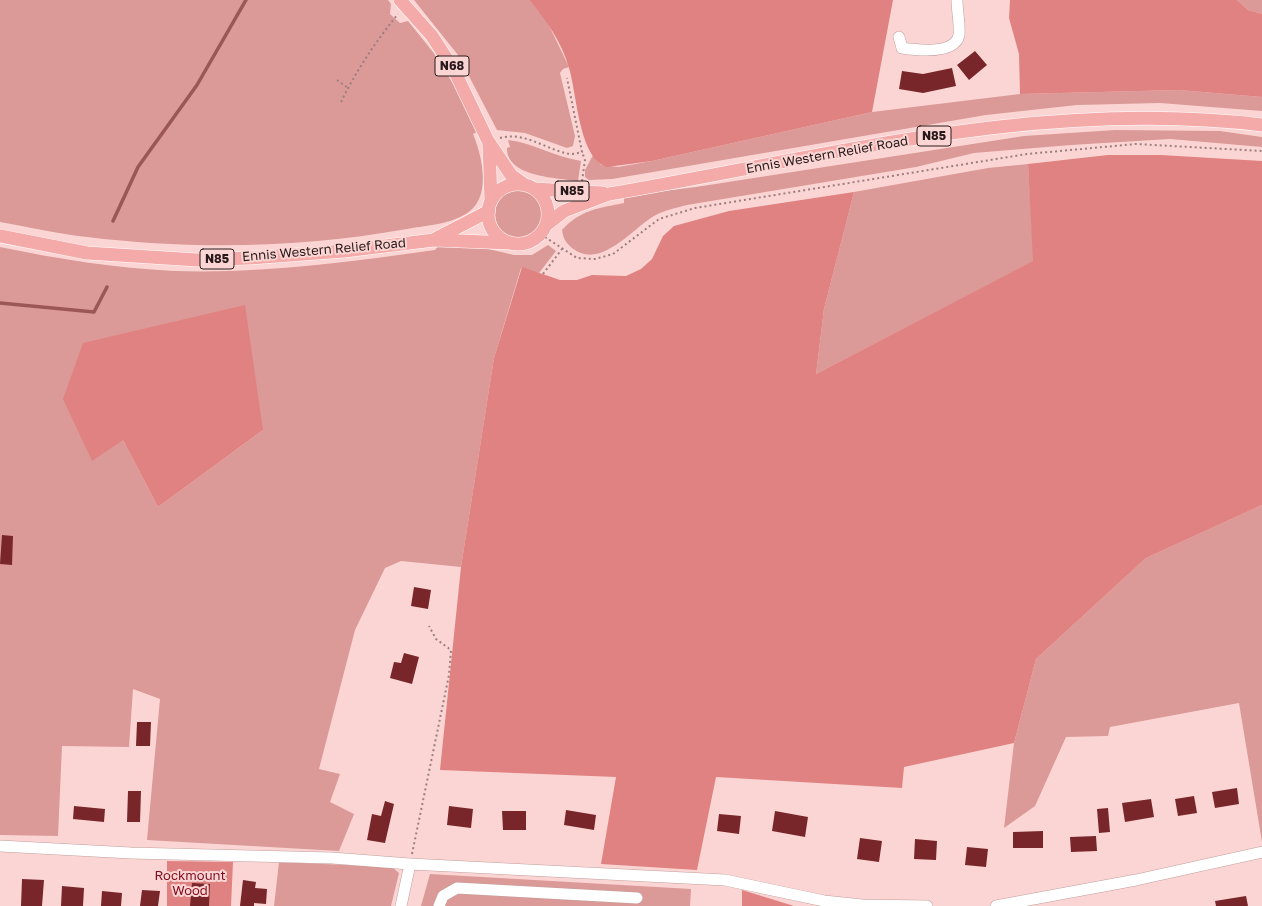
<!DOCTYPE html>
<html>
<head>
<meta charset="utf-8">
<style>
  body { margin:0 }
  canvas { display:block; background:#fbd5d3 }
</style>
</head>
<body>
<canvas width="1262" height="906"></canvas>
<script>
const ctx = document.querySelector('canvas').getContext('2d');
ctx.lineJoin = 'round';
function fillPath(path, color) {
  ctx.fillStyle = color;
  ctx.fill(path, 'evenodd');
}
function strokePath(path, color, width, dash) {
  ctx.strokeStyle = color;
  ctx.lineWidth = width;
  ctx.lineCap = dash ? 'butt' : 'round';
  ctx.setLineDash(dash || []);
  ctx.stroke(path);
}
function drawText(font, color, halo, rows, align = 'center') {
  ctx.font = font + ' "Golos Text",sans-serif';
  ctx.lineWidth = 4;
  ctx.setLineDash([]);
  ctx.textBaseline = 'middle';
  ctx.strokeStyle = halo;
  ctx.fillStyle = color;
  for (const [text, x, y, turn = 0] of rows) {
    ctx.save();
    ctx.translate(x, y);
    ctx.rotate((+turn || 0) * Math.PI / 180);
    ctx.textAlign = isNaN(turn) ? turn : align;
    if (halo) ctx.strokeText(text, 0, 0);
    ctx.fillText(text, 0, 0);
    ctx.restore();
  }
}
fillPath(new Path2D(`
  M0,0H388L391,4L390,14L400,23L408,21L433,52L456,88L477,132L473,134C481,153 490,189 474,207C459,224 428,225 407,229C301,248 193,250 87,237C58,234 29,227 0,222Z
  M414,0H529L545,17L569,67L563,69L560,73L575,136L573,146L567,148L525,133L497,130L458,55Z
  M1237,0H1262V14L1248,10Z
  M1179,90L1262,97V111L1160,103L1077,105L986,115L612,179L589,180L585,177V170L593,155L601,165L618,167L652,161L872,112L1020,94Z
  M1115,130L1220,131L1262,137V147L1170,139L1071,145L974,153L916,167L687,205C676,208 664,210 654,216C633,228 600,271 572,248C566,243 563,238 562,230C580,210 599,208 624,203V196L696,187L1024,136Z
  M508,140C534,143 555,157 581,161L578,181C558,178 506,177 507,148L510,147Z
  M1028,164L1034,261L816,374L824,309L854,192L988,168Z
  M495 214a24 24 0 1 1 48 0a24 24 0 1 1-48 0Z
  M467,244L514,255H532L548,245L556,251L539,273L521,268L494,358L461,567L401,561L385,568L355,630L319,769L340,774L330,802L354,814L339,851L147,840L160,699L133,689L129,747L62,746L58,836L0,835V247C58,259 115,268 174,271C262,274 348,262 435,250L439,245ZM263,430L158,507L123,440Z
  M1262,505V842L1239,703L1110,727L1108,736L1066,737L1035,806L1004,828L1014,743L1036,659L1146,558Z
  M279,862L392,867L399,873L391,906H274Z
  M430,874L691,889L690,906H421Z`), '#db9a97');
fillPath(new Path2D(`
  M529,0H893L872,112L652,161L607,167C579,159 577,94 569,68C562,43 546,19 529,0Z
  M1010,0H1237L1248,10L1262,14V97L1179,90L1020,94L1019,54L1009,18Z
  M1108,155H1161L1262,161V505L1146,558L1036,659L1014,743L904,767L902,788L716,777L697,870L601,864L616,777L440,770L461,567L494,358L522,267L560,280H577L592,275L626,276L641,269L652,259L663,236L674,226L729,211L854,192L824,309L816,374L1033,261L1028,164Z
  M245,305L263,430L158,507L123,440L92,461L63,399L83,343Z
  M167,861L233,862L231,906H167Z
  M742,890L794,906H742Z`), '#e08281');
strokePath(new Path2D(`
  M113,221L138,167L197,85L246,0
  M0,303L94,312L107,287`), '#9b5656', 3.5);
fillPath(new Path2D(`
  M975,51L987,65L969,80L957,65Z
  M952,68L956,86L923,93L899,89L902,71L923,74Z
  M2,535L13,536L12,565L0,564Z
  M414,587L431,590L428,609L411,606Z
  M404,653L419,657L412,684L390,678L394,662L401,663Z
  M137,722H151L150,746H136Z
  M1237,788L1239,804L1215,808L1212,792Z
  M128,791H141L140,822H127Z
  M1194,796L1197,813L1178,816L1175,799Z
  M1151,799L1154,817L1125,822L1122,803Z
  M385,801L394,804L385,843L367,840L372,814L381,816Z
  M74,806L105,809L104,822L73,819Z
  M449,806L473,809L471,828L447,825Z
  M1108,808L1110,832L1099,833L1097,809Z
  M566,810L596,815L594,830L564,825Z
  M502,811H526V830H503Z
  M775,811L808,817L805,837L772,831Z
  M719,814L741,816L739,834L717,831Z
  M1043,831V848H1013V832Z
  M1096,836L1097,851L1071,852L1070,837Z
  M860,838L882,841L879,862L857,859Z
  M915,839L937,841L936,860L914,859Z
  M967,847L988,849L986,867L965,865Z
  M22,879L44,880L42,906H21Z
  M243,880L256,882L255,888L267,889L266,904L254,903V906H240Z
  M192,883L210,884L209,906H190Z
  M62,886L84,888L83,906H61Z
  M142,890L160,891L158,906H140Z
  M102,891L122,893L121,906H101Z
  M1246,896L1248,906H1216L1215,901Z`), '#79262a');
const minor = new Path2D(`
  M899,37L902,48C916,50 955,55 959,35C960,24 957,11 957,0
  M0,846L131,853L332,858L410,864L725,880L824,901L862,905L927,906
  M401,906L410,864
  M439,906L443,896L457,888L637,898
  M996,906L1136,880L1262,852`);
const major = new Path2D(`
  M400,0L432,36L454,70L488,141L511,175L525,185
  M489,143L491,201
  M488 214a30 30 0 1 1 60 0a30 30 0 1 1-60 0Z
  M535,189L603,193
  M546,225L564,211L609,194C824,157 1043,98 1262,125
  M0,236L87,253L197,260L250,258L344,251L434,240L510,243
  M435,239L489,211`);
strokePath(minor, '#c29e9c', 12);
strokePath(major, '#fff', 14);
strokePath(new Path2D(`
  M337,80L348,88
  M341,102C356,71 376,41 398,14
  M500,138C525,131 546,150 570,154C574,154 578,153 582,152L567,78
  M582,181L585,160L582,152
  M545,237L577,258L595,259L613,254L659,219L695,208L1027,154L1136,144L1262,151
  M543,274L562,249
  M412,854L449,675L451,650L436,639L429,626`), '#9a7f7e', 2, [2, 3]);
strokePath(minor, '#fff', 11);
strokePath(major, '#f5aaaa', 13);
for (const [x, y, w] of [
  [452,66,34],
  [934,136,34],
  [572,191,34],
  [217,259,34]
]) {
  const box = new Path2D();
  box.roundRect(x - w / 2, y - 10, w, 20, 3);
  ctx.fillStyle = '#fbd5d3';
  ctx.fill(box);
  strokePath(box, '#281a1a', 1);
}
drawText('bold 12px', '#281a1a', null, [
  ["N68",452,66],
  ["N85",934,136],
  ["N85",572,191],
  ["N85",217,259]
]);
drawText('13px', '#281a1a', '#fbd5d3', [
  ["Ennis Western Relief Road",827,155,-10],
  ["Ennis Western Relief Road",324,250,-5]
]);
drawText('13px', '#800d1e', '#fbd5d3', [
  ["Rockmount",190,876],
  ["Wood",190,891]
]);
</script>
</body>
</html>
